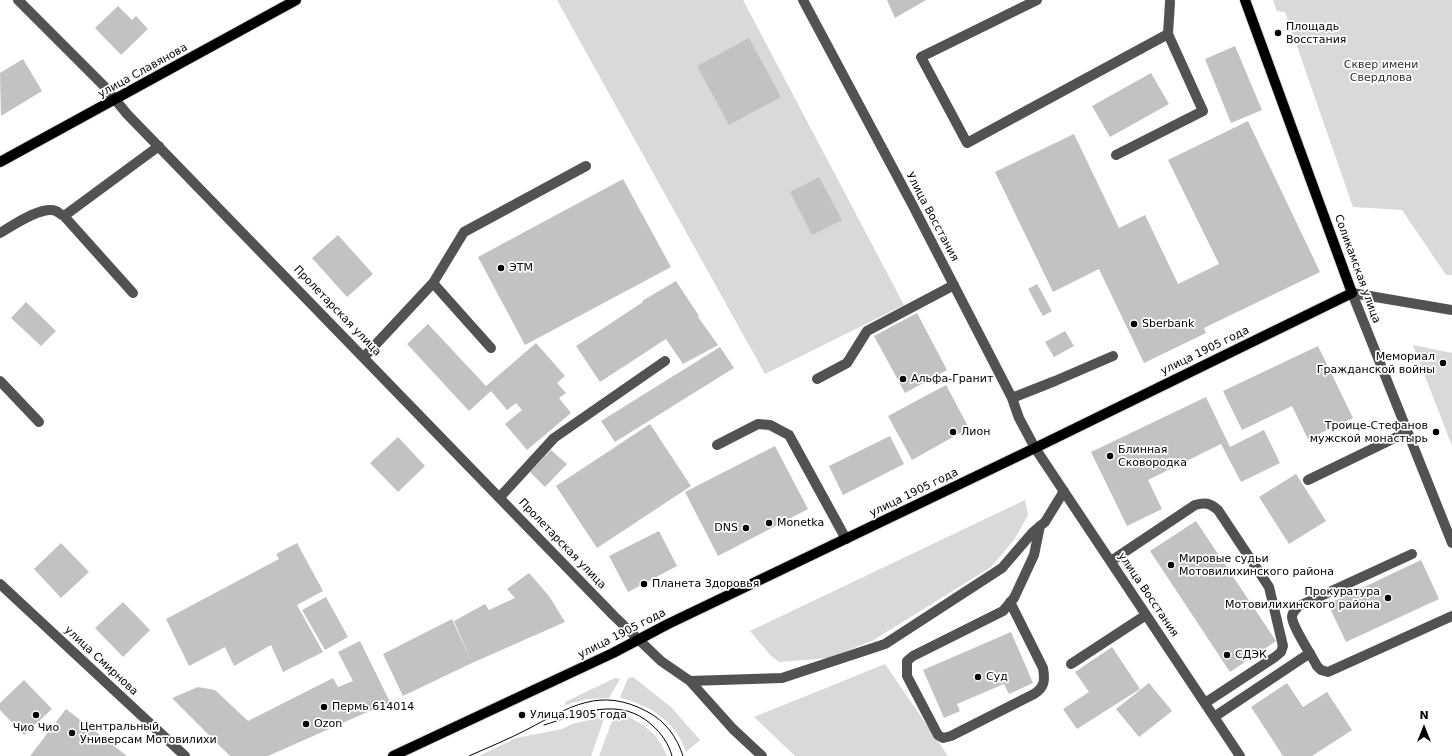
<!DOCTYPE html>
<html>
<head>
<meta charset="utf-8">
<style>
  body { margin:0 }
  #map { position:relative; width:1452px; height:756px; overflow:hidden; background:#fff; font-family:"DejaVu Sans",sans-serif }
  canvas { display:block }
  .north { position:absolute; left:1404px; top:708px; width:40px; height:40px; -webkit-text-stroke:3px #fff; paint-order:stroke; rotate:0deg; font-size:11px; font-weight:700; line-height:16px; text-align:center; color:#000 }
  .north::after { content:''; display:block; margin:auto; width:14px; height:18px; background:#000; clip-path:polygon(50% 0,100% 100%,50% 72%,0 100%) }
</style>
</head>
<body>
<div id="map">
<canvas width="1452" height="756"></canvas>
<div class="north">N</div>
</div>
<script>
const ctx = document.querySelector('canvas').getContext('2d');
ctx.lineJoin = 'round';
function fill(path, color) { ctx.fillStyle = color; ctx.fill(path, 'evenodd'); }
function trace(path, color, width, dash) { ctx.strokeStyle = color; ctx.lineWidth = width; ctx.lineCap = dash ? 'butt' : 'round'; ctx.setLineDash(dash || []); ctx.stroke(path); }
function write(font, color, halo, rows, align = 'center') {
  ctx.font = font + ' "DejaVu Sans",sans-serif'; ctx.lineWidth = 3.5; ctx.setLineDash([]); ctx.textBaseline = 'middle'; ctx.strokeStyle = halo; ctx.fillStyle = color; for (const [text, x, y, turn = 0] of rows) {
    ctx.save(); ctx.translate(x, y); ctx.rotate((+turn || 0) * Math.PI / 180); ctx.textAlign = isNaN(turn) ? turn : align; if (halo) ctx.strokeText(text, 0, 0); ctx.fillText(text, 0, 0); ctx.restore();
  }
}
fill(new Path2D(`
  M557,0h186l161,305 -139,69z
  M1273,0h179v275h-6l-44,-65 -49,-3 -68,-195 -8,-1z
  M1413,345l39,8v93z
  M1025,500l3,15 -14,25 -23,27 -119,74 -43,17 -50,4 -9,-7 -20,-24z
  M885,664l63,92h-153l-41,-39z
  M633,677l38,30 29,33 -14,12c-9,-29 -37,-48 -66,-54l8,-20z
  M615,678l5,1 -11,19 -22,1 -22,6v-3z
  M615,713c25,7 42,18 52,43h-68z
  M598,718l6,1 -13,37h-112l37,-18 46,-9 10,-5z`), '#d9d9d9');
fill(new Path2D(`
  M887,0h39l-31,18z
  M118,6l14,14 4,-4 12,13 -27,26 -26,-27z
  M749,38l32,59 -52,28 -32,-59z
  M1235,46l27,64 -31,13 -26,-64z
  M23,59l19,32 -41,25 -1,-43z
  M1151,73l18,31 -59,33 -18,-31z
  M1248,121l72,151 -116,56 2,5 -62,30 -45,-94 -46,23 -58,-120 79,-38 45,94 26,-13 33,69 41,-20 -51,-104z
  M819,177l23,43 -30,15 -22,-43z
  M623,179l48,88 -146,78 -47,-88z
  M338,235l35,39 -26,23 -35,-39z
  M676,281l23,35 -1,1 20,28 -35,19 -17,-25 -66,43 -24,-36 67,-44 -1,-1z
  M1037,284l15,27 -9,5 -15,-27z
  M26,302l30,29 -15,15 -30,-28z
  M917,313l30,57 -42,23 -31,-57z
  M428,324l58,62 50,-43 29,33 -8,7 9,10 -7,5 12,15 -44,37 -22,-26 17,-14 -6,-7 -9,7 -16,-19 -22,20 -62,-67z
  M1065,331l9,15 -20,11 -9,-15z
  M1318,346l35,72 -45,21 -16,-33 -50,24 -19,-39z
  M720,347l14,21 -119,74 -14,-21z
  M946,385l23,43 -57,32 -24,-44z
  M1206,397l24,50 34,-17 16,33 -39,19 -20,-38 -73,36 14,29 -35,17 -36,-74z
  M650,424l41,62 -94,62 -41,-62z
  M890,436l14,28 -61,31 -14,-29z
  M398,437l27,29 -27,26 -28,-29z
  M775,446l33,63 -90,47 -33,-64z
  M551,450l16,14 -22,23 -15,-15z
  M1296,474l30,47 -37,23 -30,-47z
  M1196,521l80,120 -46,31 -80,-121z
  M659,531l18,35 -49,26 -19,-36z
  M61,543l28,29 -28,26 -27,-29z
  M297,543l26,48 -26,14 26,47 -40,20 -12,-27 -37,21 -9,-19 -36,19 -23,-47 113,-60 -3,-5z
  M1421,560l18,39 -93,43 -18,-38z
  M529,573l20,23 16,26 -93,41 -18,-42 31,-17 4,6 26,-12 -8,-9z
  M326,597l22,40 -23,13 -23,-40z
  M123,602l27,28 -27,27 -28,-29z
  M452,619l20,44 -69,33 -20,-42z
  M1011,632l22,51 -24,11 -5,-10 -47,20 3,7 -16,7 -21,-48z
  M360,641l30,61 -122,54h-38l-58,-58 26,-11 17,3 33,31 85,-43 5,9 15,-6 -15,-29z
  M1112,647l28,42 -63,40 -14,-20 26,-17 -14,-20z
  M24,680l28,29 -28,26 -24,-25v-7z
  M1149,683l23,28 -33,26 -23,-28z
  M1287,683l16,24 24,-15 25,38 -40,26h-29l-32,-49z
  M66,709l61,47h-97z`), '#c2c2c2');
const major = new Path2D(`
  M0,162l296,-162
  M393,756l220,-103 55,-29 367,-176 317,-155 -107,-293`);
trace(major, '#dbdbdb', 12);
trace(new Path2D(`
  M18,0l86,86 23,28 487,502 47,45 29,20 92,-3 103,-34 117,-76 31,-36 12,-10 19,-31
  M803,0l109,204 100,194 7,20 16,30 205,308
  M1037,0l-116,57 46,86 201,-109 2,-32
  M1116,155l87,-44 -35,-77
  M64,216l95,-70
  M0,233c12,-7 42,-28 56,-22 2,1 5,4 8,5l69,77
  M433,283l58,65
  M1352,293l100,250
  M1352,293l100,17
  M364,357l69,-74 31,-51 122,-66
  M817,379l30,-16 20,-32 87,-46
  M0,381l39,41
  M1012,398l43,-17 58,-25
  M717,445l41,-21 12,1 19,10 57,104
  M1308,480l99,-48
  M500,497l54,-59 111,-77
  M1412,554l-113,52c-3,3 -7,6 -7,11 0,9 20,39 25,49l4,4 7,2 124,-56
  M1111,561l84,-56c10,-3 15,-2 23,5l51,77 14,59 -2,6 -6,5 -70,46
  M0,584l185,172
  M1010,602l33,66c2,12 2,19 -9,26l-83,42 -8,2 -5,-3 -31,-59v-15l6,-5 90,-45 11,-13 20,-43 6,-29
  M1071,664l75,-49
  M690,681l43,48 29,27
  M1214,717l96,-64`), '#525252', 10);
trace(major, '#000', 10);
trace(new Path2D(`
  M544,725c36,-11 75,-30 108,0 9,8 17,19 20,31
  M469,756c20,-9 40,-17 59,-27 42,-22 72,-43 120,-17 17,9 29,25 35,44`), '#000', 1);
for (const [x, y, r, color] of [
  [1278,33,4,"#000"],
  [501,268,4,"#000"],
  [1134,324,4,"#000"],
  [1443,363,4,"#000"],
  [903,379,4,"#000"],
  [953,432,4,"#000"],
  [1436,432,4,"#000"],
  [1110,456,4,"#000"],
  [769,523,4,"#000"],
  [746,528,4,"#000"],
  [1171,565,4,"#000"],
  [644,584,4,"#000"],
  [1388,598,4,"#000"],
  [1227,655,4,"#000"],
  [978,677,4,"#000"],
  [324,707,4,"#000"],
  [36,715,4,"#000"],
  [522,715,4,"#000"],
  [306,724,4,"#000"],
  [72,733,4,"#000"]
]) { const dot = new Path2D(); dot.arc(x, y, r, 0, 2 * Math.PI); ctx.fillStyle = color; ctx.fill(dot); trace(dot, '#fff', 1.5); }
write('11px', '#000', '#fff', [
  ["Площадь",1286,27],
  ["Восстания",1286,40],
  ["ЭТМ",509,268],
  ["Sberbank",1142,324],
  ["Мемориал",1435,357,"right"],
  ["Гражданской войны",1435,370,"right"],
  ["Альфа-Гранит",911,379],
  ["Троице-Стефанов",1428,426,"right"],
  ["мужской монастырь",1428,439,"right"],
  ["Лион",961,432],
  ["Блинная",1118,450],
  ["Сковородка",1118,463],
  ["Monetka",777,523],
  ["DNS",738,528,"right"],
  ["Мировые судьи",1179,559],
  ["Мотовилихинского района",1179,572],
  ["Планета Здоровья",652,584],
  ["Прокуратура",1380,592,"right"],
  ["Мотовилихинского района",1380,605,"right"],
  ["СДЭК",1235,655],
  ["Суд",986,677],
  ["Пермь 614014",332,707],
  ["Улица 1905 года",530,715],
  ["Ozon",314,724],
  ["Центральный",80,727],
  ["Универсам Мотовилихи",80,740],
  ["Чио Чио",36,728,"center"]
], 'left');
write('11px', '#303030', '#fff', [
  ["Сквер имени",1381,65],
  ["Свердлова",1381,78]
]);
write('11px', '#000', '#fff', [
  ["улица Славянова",143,71,-29],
  ["Улица Восстания",932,217,62],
  ["Соликамская улица",1357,269,70],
  ["Пролетарская улица",337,311,46],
  ["улица 1905 года",1205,351,-26],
  ["улица 1905 года",914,493,-26],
  ["Пролетарская улица",562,544,46],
  ["улица Восстания",1148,595,56],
  ["улица 1905 года",622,634,-27],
  ["улица Смирнова",101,661,43]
]);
</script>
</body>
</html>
